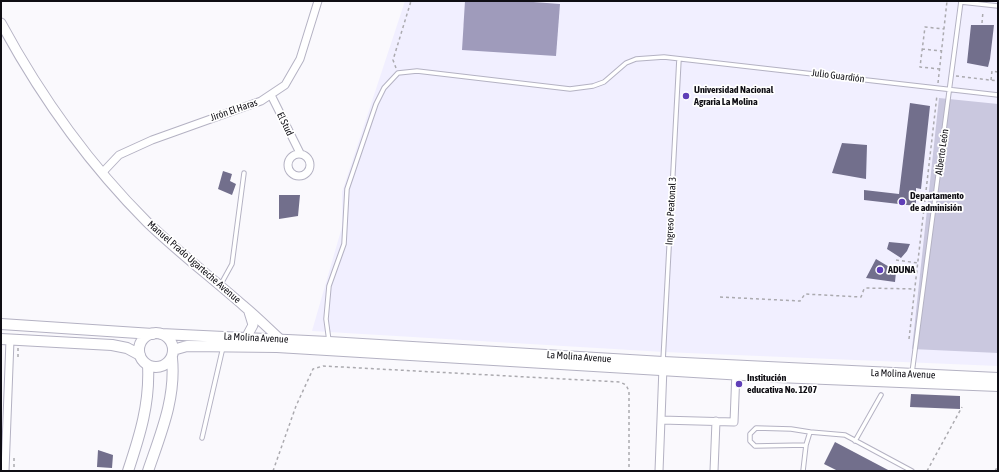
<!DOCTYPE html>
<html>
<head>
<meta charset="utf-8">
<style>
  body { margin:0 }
  #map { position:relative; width:999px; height:472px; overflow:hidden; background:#faf9fd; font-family:"Asap Condensed",sans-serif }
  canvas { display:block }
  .frame { position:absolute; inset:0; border:2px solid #0f0e14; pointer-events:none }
</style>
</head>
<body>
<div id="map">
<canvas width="999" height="472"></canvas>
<div class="frame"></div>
</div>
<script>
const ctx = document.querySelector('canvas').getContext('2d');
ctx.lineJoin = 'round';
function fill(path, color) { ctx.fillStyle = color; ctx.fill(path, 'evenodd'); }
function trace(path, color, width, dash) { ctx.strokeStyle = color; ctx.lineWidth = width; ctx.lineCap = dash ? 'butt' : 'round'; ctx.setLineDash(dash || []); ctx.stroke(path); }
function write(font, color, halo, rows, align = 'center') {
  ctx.font = font + ' "Asap Condensed",sans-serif'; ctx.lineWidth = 3.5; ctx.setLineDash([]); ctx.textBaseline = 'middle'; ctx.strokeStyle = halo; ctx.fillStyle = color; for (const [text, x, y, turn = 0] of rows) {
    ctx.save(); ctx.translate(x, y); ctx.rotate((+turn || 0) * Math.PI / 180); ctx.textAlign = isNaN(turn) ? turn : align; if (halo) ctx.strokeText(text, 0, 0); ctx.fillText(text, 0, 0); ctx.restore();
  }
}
fill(new Path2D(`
  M405,1h593v365l-334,-14 -352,-21 30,-104v-35z`), '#f1efff');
fill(new Path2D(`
  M939,98l59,6v249l-86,-4z`), '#cac8df');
fill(new Path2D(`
  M465,1h55l40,3 -4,52 -94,-6z`), '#9f9bbb');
fill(new Path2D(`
  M971,25h23l-4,34 -2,8 -21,-4z
  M910,103l20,3 -9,83 -5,-1v18l-52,-6v-10l35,4z
  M842,143l25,2 -1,34 -34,-6z
  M223,171l9,3 -2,7 6,3 -4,11 -14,-6z
  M279,195h21l-2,21 -19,3z
  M889,242l21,2 -3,7 -6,7 -14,-9z
  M876,259l15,9v4h5l-1,10 -29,-4z
  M911,394l49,2v13l-50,-2z
  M835,442l55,29h-52l-14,-7z
  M98,450l15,5 -1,13 -15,-1z`), '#726f8c');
const service = new Path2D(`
  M961,2l37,4
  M221,284l11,-20 12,-91
  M329,341l-3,-22 3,-33 15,-42 3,-55 29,-85 8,-16 14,-15 19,-2 153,18 23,-3 11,-4 22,-19 10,-4 28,-2 334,38
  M663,361l16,-302
  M912,373l49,-372
  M202,438l21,-91
  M855,441l26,-46
  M806,445l-51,1 -5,-5v-7l6,-6 35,1 19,3
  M803,471l3,-26 4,-13 35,3 67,36`);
const minor = new Path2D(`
  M271,95l29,58
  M288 165a11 11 0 1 1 22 0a11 11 0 1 1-22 0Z
  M102,173l17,-18 33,-15 109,-39 24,-16 15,-26 18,-58
  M661,420l73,2 2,-51
  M5,471l5,-131
  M659,471l4,-104
  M714,471l2,-50`);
const tertiary = new Path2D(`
  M1,23c39,72 87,140 146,199 31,30 65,56 98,85 12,10 24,22 36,33v4
  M246,338l7,-13 -4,-13`);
const secondary = new Path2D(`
  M1,324l152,10
  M139 350a17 17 0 1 1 34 0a17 17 0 1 1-34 0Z
  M161,334l168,8 334,20 335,16
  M1,339l111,6 15,3 13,7
  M173,350l14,-4 90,1 500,30 221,9
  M128,471c12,-36 22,-68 20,-106
  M148,471c13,-38 28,-73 24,-113`);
trace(service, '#b4b2c3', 5.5);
trace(minor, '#b4b2c3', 9);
trace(tertiary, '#b4b2c3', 11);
trace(secondary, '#b4b2c3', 12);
trace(new Path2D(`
  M982,23l1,-12
  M922,49l20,2
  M396,68l-3,-8 18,-59
  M940,69l-20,-2 5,-40 19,2
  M956,76l42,5
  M991,80l1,-9 6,1
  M938,83l9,-82
  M896,260l22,3
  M720,297l80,4 5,-7 56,3 3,-8 2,-1 49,1
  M909,339l28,-244
  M18,357v-9
  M14,458v13
  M273,471l23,-65 17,-37 10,-3 297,16 6,3 3,6v80
  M927,471l35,-64
  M995,471l3,-5`), '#abaaaf', 1.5, [3, 3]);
trace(service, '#fff', 3.5);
trace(minor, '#fff', 7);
trace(tertiary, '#fff', 9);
trace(secondary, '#fff', 10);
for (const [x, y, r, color] of [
  [686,96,4,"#5f3eb7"],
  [902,202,4,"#5f3eb7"],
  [880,270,4,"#5f3eb7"],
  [739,384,4,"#5f3eb7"]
]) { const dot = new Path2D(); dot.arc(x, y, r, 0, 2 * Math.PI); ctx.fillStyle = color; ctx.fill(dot); trace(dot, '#fff', 1.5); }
write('10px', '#0f0e14', '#fff', [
  ["Julio Guardión",838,76,7],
  ["Jirón El Haras",234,110,-19],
  ["El Stud",285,124,64],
  ["Alberto León",942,152,-82],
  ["Ingreso Peatonal 3",671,211,-87],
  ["Manuel Prado Ugarteche Avenue",194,262,41],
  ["La Molina Avenue",256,338,3],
  ["La Molina Avenue",579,357,4],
  ["La Molina Avenue",903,374,2]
]);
write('bold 10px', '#0f0e14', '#fff', [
  ["Universidad Nacional",694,90],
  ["Agraria La Molina",694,102],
  ["Departamento",910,196],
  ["de adminisión",910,208],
  ["ADUNA",888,270],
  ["Institución",747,378],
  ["educativa No. 1207",747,390]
], 'left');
</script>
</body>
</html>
